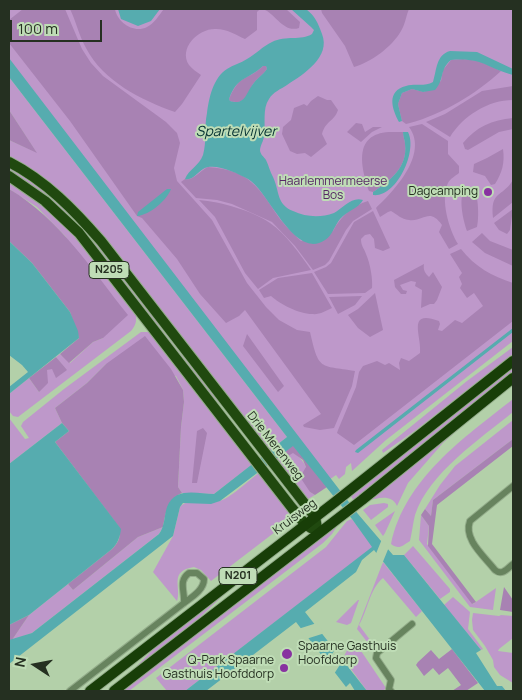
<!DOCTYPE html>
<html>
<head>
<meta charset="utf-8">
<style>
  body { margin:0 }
  #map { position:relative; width:522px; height:700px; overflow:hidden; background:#b3d0a9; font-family:Manrope,sans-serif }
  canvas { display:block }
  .frame { position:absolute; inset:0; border:10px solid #253021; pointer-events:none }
  .north { position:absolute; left:10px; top:640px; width:50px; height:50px; -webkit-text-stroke:4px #bfddb6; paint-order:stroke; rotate:281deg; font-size:14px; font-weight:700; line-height:20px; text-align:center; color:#253021 }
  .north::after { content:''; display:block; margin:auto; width:18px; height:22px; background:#253021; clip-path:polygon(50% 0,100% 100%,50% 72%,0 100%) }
  .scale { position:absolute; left:10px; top:20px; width:92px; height:22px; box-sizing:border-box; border:2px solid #253021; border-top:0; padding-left:6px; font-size:15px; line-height:18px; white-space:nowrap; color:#253021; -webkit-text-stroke:4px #bfddb6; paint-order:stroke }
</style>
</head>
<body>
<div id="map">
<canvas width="522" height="700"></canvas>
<div class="frame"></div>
<div class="north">N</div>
<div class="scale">100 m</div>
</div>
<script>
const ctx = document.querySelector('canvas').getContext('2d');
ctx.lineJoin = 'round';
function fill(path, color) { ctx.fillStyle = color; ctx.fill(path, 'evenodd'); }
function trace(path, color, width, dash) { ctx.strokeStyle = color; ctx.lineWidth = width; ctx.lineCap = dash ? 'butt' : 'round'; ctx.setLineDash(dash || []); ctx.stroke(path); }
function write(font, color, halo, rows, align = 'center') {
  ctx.font = font + ' Manrope,sans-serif'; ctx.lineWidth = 4; ctx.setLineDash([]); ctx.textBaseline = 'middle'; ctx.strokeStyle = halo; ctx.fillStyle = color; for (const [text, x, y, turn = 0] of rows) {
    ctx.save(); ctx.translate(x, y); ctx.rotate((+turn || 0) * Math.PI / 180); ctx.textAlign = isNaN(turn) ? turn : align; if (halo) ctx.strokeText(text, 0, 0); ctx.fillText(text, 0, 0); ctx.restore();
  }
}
fill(new Path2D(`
  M9,9h504v332l-127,99 -34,31 -1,-8 -5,4 -1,7 -6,5 -3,-4 -7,5 -320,-418z
  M9,77l278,360 -18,14 -176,-225 -84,-68v-18l27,12 -27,-42z
  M9,166l18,10 45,37 77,95 11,19 19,25 53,64 -22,-22 -116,-149 -85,-73z
  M9,180l43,32 26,24 57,74c2,9 2,14 -4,21l-113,86 -5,-1 -4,-5v-17l20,-16 10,14 8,-22 5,-2 14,2 -10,-13 4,-3 10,9 23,-21 10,-4 -37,-101 -29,-30 -28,-18z
  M141,332h7l7,3 99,128 -40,31 -32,-1 -4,-6 3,-60 3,-25 -1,-12 -7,-14 -70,-12 -19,19 -32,25 7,15 -53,41v-46l16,21 4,-1 -8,-12 2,-4 41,-33z
  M513,347v7l-97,76 -33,23 -1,-3 85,-69z
  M513,366v9l-158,127 -6,-8z
  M513,399v13c-33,27 -84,61 -98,103 -2,8 -3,17 -5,26 -8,5 -11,9 -19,3 14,-66 73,-106 122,-145z
  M513,420v19l-80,61 -2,16 -6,-7 15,-24 15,-19z
  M461,427l-18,16 -35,40 -11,23c-6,-13 -20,-7 -31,-5z
  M293,452c17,13 14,20 17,40l5,3 -7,4 -33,-39 3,-3 3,3z
  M261,471l31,41v7l-81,62 -10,-11 -7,-3c-26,4 -12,21 -17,34l-24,-29 20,-36 7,-29c9,-10 27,-3 39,-6 9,-1 33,-23 42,-30z
  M384,503l4,1v3l-17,13 -8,-10 7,-5z
  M395,511l-10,22 -2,3 -8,-11z
  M421,515l8,11 -2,18 46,60 23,-16 -3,22 -23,-3 -51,-67z
  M352,519l21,28 -188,144h-18l-11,-13 170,-131 21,-26z
  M340,522l-8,12 -9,9 -194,148h-8z
  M163,527l-4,7 -127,99 -20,7 17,-25 39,-31 5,6 65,-53z
  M413,546l37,43v3l-10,7 -36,-44z
  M383,562l39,49 -6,6 -33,-39c-14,12 -15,32 -24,47l17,23 -5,4 -3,-9 -11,-14z
  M246,574l-50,47 -65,51 38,-39z
  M453,597l17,15 -2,17 15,20 -2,1 -37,-45z
  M358,600h1l-8,23 -4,2 -11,-3z
  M473,613l26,3 2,-1 12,1v22l-14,11 -1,2 15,2v30l-13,-8 -6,-8 -1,-7 -8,-14 -12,-16 -1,-10z
  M353,639l33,49 -3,3h-16l-24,-33z`), '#be98ca');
fill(new Path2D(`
  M23,9h42l17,40 9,14 12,13 63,46 11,11 3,10 -6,25 3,13 35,39 35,63 19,24 13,13 18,10 13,2c9,39 9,33 45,39l-3,15 -18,42 -14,2 -16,-3 -1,-2 18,-11 -76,-104 -6,6 -13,7 -26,-29 -23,-35 -35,-41 -5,-2 -67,-95 -61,-78v-23z
  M70,9h45c2,13 19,25 32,18 7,-3 12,-12 17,-18h96l-3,3v18l-12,9c-9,-4 -18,-10 -29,-10 -17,-1 -38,19 -27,36 3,4 8,7 12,10l-19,29 -7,8c-34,-12 -72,-31 -89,-64 -7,-12 -10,-27 -16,-39z
  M263,9h23l14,13 -1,6c-16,5 -23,-14 -36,-19z
  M321,9h88c-3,7 -4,16 -8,22 -9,16 -30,31 -47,36l-9,-21 -23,-33z
  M463,59l16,2 22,10c-25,23 -58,43 -91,52l-4,1 -4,-3 -4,-17 4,-11 10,-4 12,3 17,-11 2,-11 8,-10z
  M263,66h3l1,3c-4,6 -10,9 -14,15 -6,10 -8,22 -23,17l-1,-2c11,-26 17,-17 34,-33z
  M513,86v14c-25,0 -50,16 -63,37l-24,-15 19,-8 37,-23z
  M318,96l9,4h4l7,10c-4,12 -12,10 -16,24l5,10 -16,13 -6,-4 -8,1 -7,-3 -8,-17 1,-7 8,-7 3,-12 10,-4 3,2 4,-5z
  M9,110l28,43 -28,-13z
  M513,118v11l-14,3 -31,18 -3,-1 -2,-6c13,-16 29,-23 50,-25z
  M356,123l6,1 3,8 8,-5h9l-10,5 -11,10 -14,-10z
  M422,124l26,17v13l11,12v7c-4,3 -9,6 -11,10 -8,16 1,47 10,61l-9,5 -10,-17 3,-7c-13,-18 -18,-3 -33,-5 -8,-1 -11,-5 -18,-9l-3,1 -8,5 -4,-9c18,-17 53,-54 33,-81z
  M389,132h14c0,5 2,8 2,12 3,23 -15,37 -32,48l-4,-1c-8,-24 -16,-57 20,-59z
  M503,149c2,14 -1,24 -8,35l-4,1 -6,-9 -12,-4 1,-8 13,-6z
  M208,167c42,3 50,20 72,52 6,8 14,15 21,22l32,-10c8,-15 19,-25 35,-30l4,8 -19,12 -7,9 -17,31 -4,4 -12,5 -18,-24 -23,-24 -40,-18 -15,-4 -21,-2 -15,-16 4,-3c9,2 14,-8 23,-12z
  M513,180v22l-20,16c-3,-28 9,-20 20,-38z
  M465,187c3,1 5,0 8,2 6,5 6,30 4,38l-10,4c-4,-12 -9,-32 -2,-44z
  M9,189c51,30 83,81 119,126l-25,23 -10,4 -24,21 -9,-9 19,-16 -9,-26 -38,-49 -23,-22z
  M199,200c22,2 52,10 71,23 16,11 30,31 41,47l-38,8 -15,11 -13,-16 -30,-56z
  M513,209l-3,21 -3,4 -8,-4 -5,-7z
  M373,211l17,37 -7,3 -8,-3 -1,-9 -4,-5 -5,1 -4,4c0,7 3,9 5,15 4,9 7,25 6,34l-7,5 -37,1 -14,-22 12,-5 5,-4 23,-41z
  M482,233l8,8 23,9v16l-28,-13 -13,-11z
  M461,249c14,18 31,27 52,34v38l-159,124 -17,-12 1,-3 18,-43 3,-15 4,-6 14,-5 8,4 4,-2 11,7 -1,-7 2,-5 8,3 11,-8c2,-17 -14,-44 19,-32l1,3 -2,6 4,1 13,-11 7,3 21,-17 -9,-13 -7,5 -7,-10 2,-4 -3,-7 3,-4 -12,-19z
  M424,264c-1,6 1,9 5,13l4,-5 9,15 -5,13 -3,4h-4l-9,4 1,-18 -7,-4 1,-4 -5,-1 -11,4 3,5 4,1 -1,3h-5l-6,-7 -1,-7z
  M312,273l20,35c-6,3 -13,7 -20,6 -13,0 -32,-10 -41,-18l-7,2 -5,-8 19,-12z
  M375,293l8,37 -13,7 -12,-9 -10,-13 10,-6z
  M362,296l-7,9 -17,9 -9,-17z
  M247,334l37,52 -6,6 -35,-46z
  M145,336l26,33 12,21 1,12 -3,25 -3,60 4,6c-15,7 -16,19 -19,34l-25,10 -65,53 -5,-6 44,-35c7,-7 9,-12 7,-22l-64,-85 14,-11 -7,-8 -7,-15 32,-25 19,-19z
  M56,357l11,13 -11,8 -4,-9 -5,1 1,13 -9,9 -10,-14z
  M203,428l4,5 -10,50h-5l5,-52z
  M513,439v7l-76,59 -5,39 44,58 -4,2 -44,-58 1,-20 -8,-11 4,-6 6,7 2,-16z
  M293,445l34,42 -12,8 -5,-3 -10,-15 6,-10 -3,-7 -10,-7 -12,7 -3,-3z
  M504,587l9,13v12l-13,-2z
  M29,615l-17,25h-3v-15z
  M452,649l26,34 -12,8h-14l9,-6 -13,-17 -9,7 -6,-7 -9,8 -8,-11 2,-3 13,-12 8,9z`), '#a882b3');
fill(new Path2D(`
  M118,9h42l-9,12 -13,5 -17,-7z
  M291,9h15c9,7 12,14 16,25 9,23 -18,40 -35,51 -6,4 -14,7 -18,14 -7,10 -3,25 -5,37 0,4 -4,10 -4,14 0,4 4,7 6,10 3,6 4,12 7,17 7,15 3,27 20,34 13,6 27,7 41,2 9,-5 18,-17 29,-13 -4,8 -16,11 -23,19 -5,6 -8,17 -15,21 -31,21 -56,-49 -77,-61 -11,-6 -28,-14 -40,-12 -10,2 -13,14 -23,12 4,-10 14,-13 18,-24 4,-14 1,-28 4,-42 2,-15 6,-35 20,-44 6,-4 14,-6 20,-10 9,-5 16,-13 25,-17 14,-7 29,-1 40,-8l2,-4 -3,-3zM263,66h3l1,3c-4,6 -10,9 -14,15 -7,9 -8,22 -23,17l-1,-2c9,-24 18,-18 34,-33z
  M450,51l27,1 36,17v6c-26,-7 -31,-18 -62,-15 -12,10 -6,19 -16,30l-12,2 -11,-3 -10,4 -4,11 4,17 -3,1c-7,-13 -13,-31 7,-36 9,-3 19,1 27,-4 4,-13 3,-27 17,-31z
  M9,58l349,456 35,41h11l77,95 -5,3 21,33h5l4,5h-21l-111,-141 -12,10 -6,12 -51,40 62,79h-12l-5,-8 -4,4 -50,-65 -90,69h-21l187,-144 -20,-28 -59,-73 -73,55 -9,3 -28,-1 -3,4 -7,29 -164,128v-24l23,-7 127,-99c6,-8 5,-18 8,-27 8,-21 31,-13 47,-13l73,-57 -278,-360z
  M403,132h5c10,20 -12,66 -35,63v-3c17,-11 35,-25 32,-48 0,-4 -2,-7 -2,-12z
  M167,189h4c-4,11 -21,26 -34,27l1,-4z
  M9,241l23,22 38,49 8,19 1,7 -70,56v-7l19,-15 -6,-7 -13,-10z
  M513,328v4l-155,121 -3,-1 1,-2z
  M62,423l7,8 -14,11 66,87c-1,8 -3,14 -9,20l-83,66 -20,10v-161z`), '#56acaf');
fill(new Path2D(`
  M382,539l7,8 -7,17 -7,-8z
  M317,623l8,10 -19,6 -8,-10z
  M337,647l8,10 -11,17 -9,-10z`), '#b3d0a9');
const minor = new Path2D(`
  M513,486l-43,35c-7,18 14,35 25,49 7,6 12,-1 18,-6
  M70,691l114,-88c8,-6 20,-13 20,-24l-7,-6h-8c-11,8 -4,18 -5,30
  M391,691l-2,-2 2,-9 -15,-22 1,-5 35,-29`);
const primary = new Path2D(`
  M9,162c37,19 65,48 92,79l214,276 3,16
  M9,176l36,25 34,32 213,275 13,16 6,4`);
const trunk = new Path2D(`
  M90,691l245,-189 178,-141
  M114,691l248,-191 151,-122`);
trace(minor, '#94ad8b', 8);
trace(primary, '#94ad8b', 12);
trace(trunk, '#94ad8b', 12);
trace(minor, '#67835e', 6);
trace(primary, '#20490f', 10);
trace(trunk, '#183e08', 10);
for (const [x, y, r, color] of [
  [488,192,5,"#8832a0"],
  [287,654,6,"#8832a0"],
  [284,668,5,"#8832a0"]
]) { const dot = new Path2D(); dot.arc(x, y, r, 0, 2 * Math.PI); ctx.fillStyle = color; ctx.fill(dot); trace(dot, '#bfddb6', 2); }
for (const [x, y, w] of [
  [109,270,40],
  [238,576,38]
]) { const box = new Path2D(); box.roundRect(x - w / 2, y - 8.5, w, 17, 4); ctx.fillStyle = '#bfddb6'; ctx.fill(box); trace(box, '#253021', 1); }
write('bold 11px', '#253021', null, [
  ["N205",109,270],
  ["N201",238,576]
]);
write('12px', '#572865', '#bfddb6', [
  ["Haarlemmermeerse",333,182],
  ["Bos",333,196]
]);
write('12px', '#253021', '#bfddb6', [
  ["Dagcamping",478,192],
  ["Spaarne Gasthuis",298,647,"left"],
  ["Hoofddorp",298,661,"left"],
  ["Q-Park Spaarne",274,661],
  ["Gasthuis Hoofddorp",274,675]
], 'right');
write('12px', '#253021', '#bfddb6', [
  ["Drie Merenweg",275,446,52],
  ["Kruisweg",295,517,-37]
]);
write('italic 14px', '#053132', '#bfddb6', [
  ["Spartelvijver",236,132]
]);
</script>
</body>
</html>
